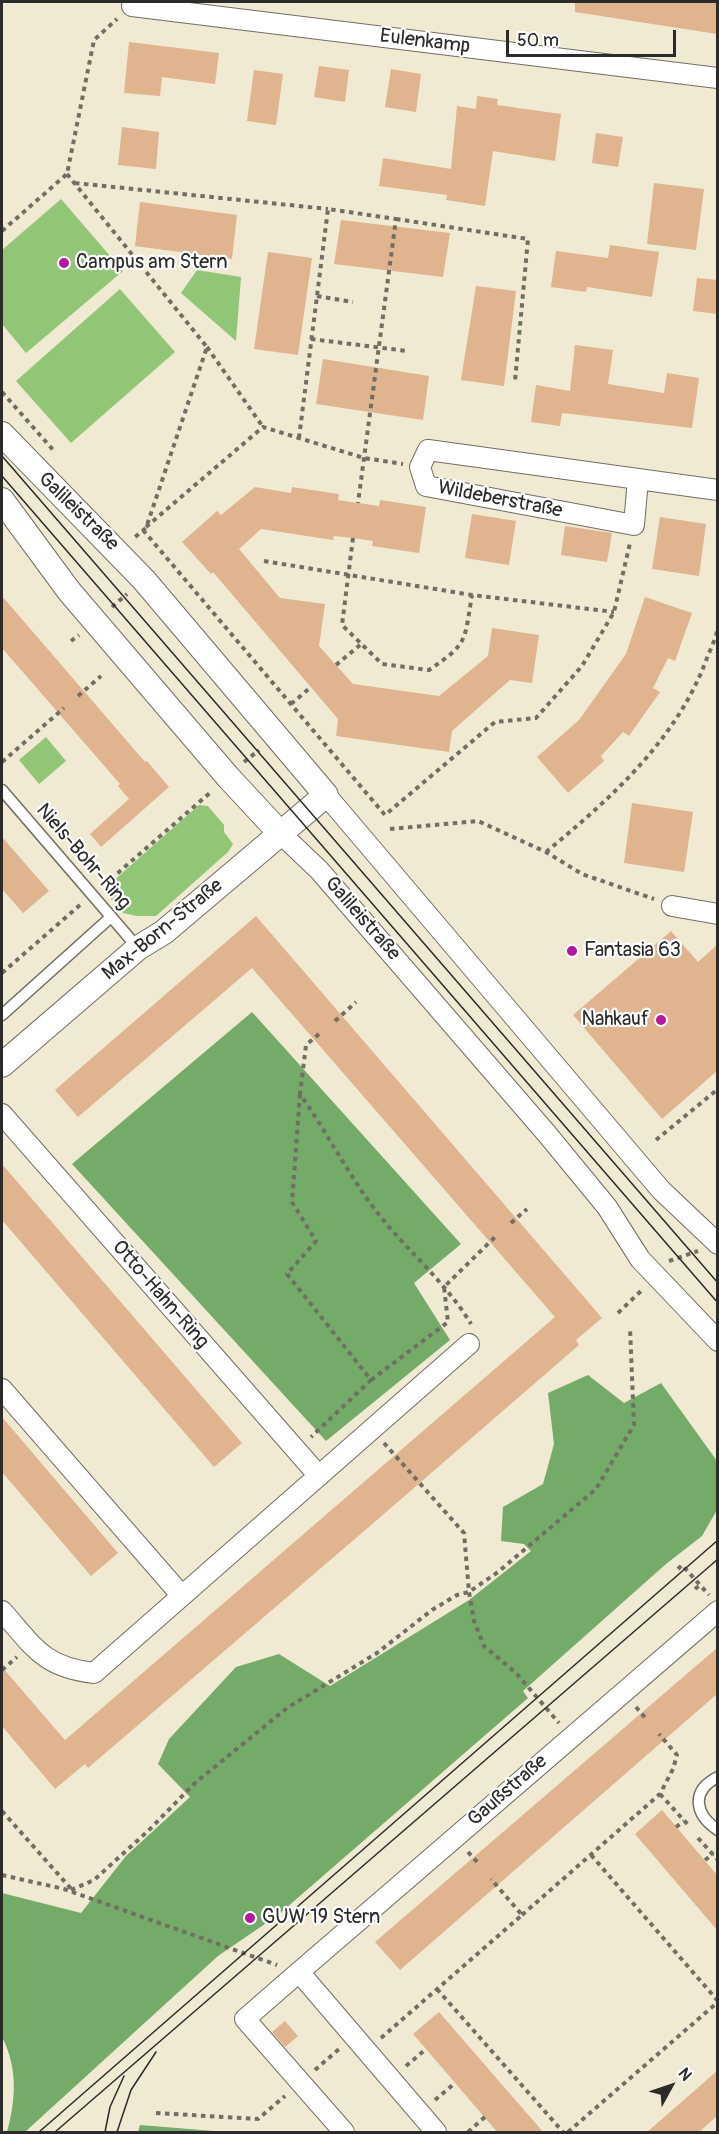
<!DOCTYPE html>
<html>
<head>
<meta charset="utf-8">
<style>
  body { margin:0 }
  #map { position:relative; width:719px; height:2134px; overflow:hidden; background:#f0ead2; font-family:Pangolin,sans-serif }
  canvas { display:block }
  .frame { position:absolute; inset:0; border:3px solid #2b2b2b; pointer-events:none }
  .north { position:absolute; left:641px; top:2056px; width:60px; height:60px; -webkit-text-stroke:4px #fff; paint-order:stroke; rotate:50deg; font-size:16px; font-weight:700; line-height:24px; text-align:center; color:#2b2b2b }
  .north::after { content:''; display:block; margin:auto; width:21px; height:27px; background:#2b2b2b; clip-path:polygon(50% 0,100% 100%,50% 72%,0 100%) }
  .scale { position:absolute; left:506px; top:30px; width:170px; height:27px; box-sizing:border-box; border:3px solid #2b2b2b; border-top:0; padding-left:8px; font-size:18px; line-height:21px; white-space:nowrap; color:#2b2b2b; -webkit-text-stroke:4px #fff; paint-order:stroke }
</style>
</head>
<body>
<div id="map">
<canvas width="719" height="2134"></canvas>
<div class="frame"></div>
<div class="north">N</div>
<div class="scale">50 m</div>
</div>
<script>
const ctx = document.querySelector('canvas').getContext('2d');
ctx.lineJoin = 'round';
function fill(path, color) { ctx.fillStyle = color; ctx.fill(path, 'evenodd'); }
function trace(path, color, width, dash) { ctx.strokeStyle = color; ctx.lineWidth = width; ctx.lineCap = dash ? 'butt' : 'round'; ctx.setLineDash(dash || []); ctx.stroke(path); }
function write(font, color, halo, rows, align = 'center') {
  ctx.font = font + ' Pangolin,sans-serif'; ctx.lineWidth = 4.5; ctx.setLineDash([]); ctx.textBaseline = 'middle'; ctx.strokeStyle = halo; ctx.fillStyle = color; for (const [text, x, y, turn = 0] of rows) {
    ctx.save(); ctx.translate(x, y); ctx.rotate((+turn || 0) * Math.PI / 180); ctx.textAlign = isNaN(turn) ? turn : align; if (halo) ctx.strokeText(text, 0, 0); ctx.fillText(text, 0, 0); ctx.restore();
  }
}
fill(new Path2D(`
  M61,199l62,72 -97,82 -24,-29v-74z
  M197,270l44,7 -5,64 -55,-48z
  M120,289l55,63 -104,91 -55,-62z
  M46,737l20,24 -27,23 -20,-24z
  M199,805l9,1 16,19v7l9,12 -5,8 -72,64h-19l-14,-3 -20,-23z`), '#92c677');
fill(new Path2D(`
  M252,1012l209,232 -47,39 36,57 -124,101 -254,-277z
  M588,1375l36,28 37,-20 56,78v49l-15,26 -36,28 -143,127 5,7 -250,217 -60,41 -193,176h-18c9,-32 11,-64 -5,-95v-144l79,20 45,-57 64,-59 -32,-33 11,-25 67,-72 43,-13 51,32 139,-86 62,-49 -7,-7 -23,-3 2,-34 40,-23 11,-40 -6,-51z
  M140,2125l86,7h-88z`), '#75ab68');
fill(new Path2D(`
  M575,2h142v32l-142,-22z
  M129,42l90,11 -4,31 -53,-7 -2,19 -36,-3z
  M319,66l30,4 -4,32 -31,-5z
  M391,69l30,5 -5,38 -31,-5z
  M254,70l29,4 -7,51 -29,-4z
  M477,96l21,3 -1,6 64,9 -6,47 -62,-10 -8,55 -39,-6 1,-5 -68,-9 4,-28 68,11 6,-63 19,3z
  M122,127l37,5 -3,37 -38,-4z
  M596,133l27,4 -5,30 -26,-4z
  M654,183l50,6 -8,61 -49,-6z
  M140,202l97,13 -5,44 -97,-13z
  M341,220l109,13 -7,44 -109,-13z
  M610,245l49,7 -7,45 -65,-10 -1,5 -35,-5 5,-36 52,7z
  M268,252l44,6 -14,97 -44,-6z
  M697,278l20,2v34l-24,-3z
  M476,286l40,5 -12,95 -43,-6z
  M575,345l38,5 -5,34 56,9 3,-20 32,5 -7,50 -130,-15 -2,13 -29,-4 5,-37 34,6z
  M323,359l106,17 -6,44 -107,-16z
  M255,487l36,6 1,-6 47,7 -1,6 41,6 1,-6 46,7 -7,46 -47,-7 1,-5 -20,-3 -19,-2 -1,4 -72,-11 -22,20 41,49 45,6 -6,42 34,38 86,12 49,-40 4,-28 47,7 -7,48 -22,-3 -58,51 -3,21 -113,-16 2,-17 -125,-147 -2,2 -29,-32 35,-31 4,4z
  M472,514l44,7 -7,44 -44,-7z
  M660,517l46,7 -7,52 -47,-7z
  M565,526l47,7 -5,29 -46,-7z
  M2,596l143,166 2,-1 22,26 -68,60 -11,-13 39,-35 -11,-13 2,-2 -118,-136z
  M645,597l47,16 -17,48 -7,-3 -15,30 7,4 -31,44 -6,-4 -22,24 3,5 -36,32 -31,-36 42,-37 47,-66z
  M632,803l61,9 -9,60 -60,-9z
  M2,837l47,54 -26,22 -21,-24z
  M256,916l346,402 -26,22 3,5 -209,181 -282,242 -3,-4 -30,25 -53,-63v-59l63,73 490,-423 -303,-349 -174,149 -23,-27z
  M671,931l27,31 19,-17v126l-55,48 -89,-104z
  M2,1164l240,279 -28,24 -212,-247z
  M2,1417l116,136 -27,23 -89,-104z
  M717,1648v46l-317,276 -25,-28z
  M662,1810l55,65v55l-82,-96z
  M439,2012l105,121h-46l-72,-84 -13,-15z
  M285,2021l13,15 -13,11 -13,-15z
  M717,2071v45l-19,17h-52z`), '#dfb48e');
const service = new Path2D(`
  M2,790l136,158
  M2,1015l109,-98
  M718,1777c-28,14 -23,38 0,53`);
const minor = new Path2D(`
  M132,6l586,72
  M638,479l-4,46 -208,-39 -6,-19 8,-17 290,40
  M326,795l335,395 57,54
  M280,833l39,37 228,264 60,73 33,52 78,82
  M672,906l46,8
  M2,1114l317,362
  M2,1389l180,207
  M2,1611c32,36 41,56 92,62l375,-329
  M299,1972l-54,47 99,113
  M436,2132l-137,-160 419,-361`);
const tertiary = new Path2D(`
  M2,434l142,146 182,215 -162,137 -26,16 -136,117
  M2,500l67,91 159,186 52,56`);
trace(service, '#706e65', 13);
trace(minor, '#706e65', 22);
trace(tertiary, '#706e65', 26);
trace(new Path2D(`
  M67,174l140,173 -61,181 -11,9
  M75,183l253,26
  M396,219l132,20 -13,142
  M2,231l65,-57 27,-134 23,-21
  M317,296l36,6
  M311,339l96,12
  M207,347l56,80
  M2,392l53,60
  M299,438l29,-229 68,10 -38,284
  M146,527l117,-100 101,31 39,6
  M143,530l242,285 110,-93 41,-4 46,-52 32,-54 16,-69
  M353,538l-11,87 40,39 47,6c40,-27 35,-29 43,-75
  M264,561l208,34 142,17
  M112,607l15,-13
  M71,641l8,-6
  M336,665l24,-20
  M78,696l23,-20
  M291,704l20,-17
  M2,762l62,-54
  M244,762l15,-12
  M390,829l88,-8 68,31 36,22 72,25
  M546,852c65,-54 131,-112 161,-194 4,-10 9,-20 11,-30
  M104,885l108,-94
  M2,973l78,-68
  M335,1021l21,-19
  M319,1034l-13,11 -6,49c25,36 45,74 70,109 31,43 74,76 101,121
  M300,1094l-8,108 24,39 -29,33 84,106 -60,57
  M656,1140l62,-51
  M511,1223l16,-14
  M669,1261l29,-10
  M618,1313l25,-24
  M371,1380l77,-58 -4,-35 52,-51
  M384,1443l80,90 5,59 5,29 10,25 32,27 43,50
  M678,1569l4,-4 27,30
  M695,1589l5,-4
  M2,1670l15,-13
  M636,1707l11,13
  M660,1794l30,33
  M2,1811l71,80
  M676,1827l8,-6
  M698,1838l20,22
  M468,1852l12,13
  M591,1855l127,146
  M705,1860l8,-6
  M2,1875l62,14 213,76
  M71,1890l23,-10 54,-49 47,-48 92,-75 90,-55 55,-43 25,-15 12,-3 29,-20 98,-83 38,-64 -4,-98
  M522,1915l138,-121 13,-25 4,-14 -18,-21
  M437,1989l126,143
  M381,2038l141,-123 -31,-36
  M406,2066l20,-17
  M315,2070l24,-21
  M435,2100l20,-17
  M156,2113l102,6 27,-23
  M468,2132l17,-15
  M568,2132l150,-130`), '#706e65', 4, [4.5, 4.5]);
trace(service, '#fff', 10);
trace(minor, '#fff', 20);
trace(tertiary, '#fff', 24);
trace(new Path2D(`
  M2,456l716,827
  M2,476l716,827
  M39,2132l679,-592
  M55,2132l663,-573
  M105,2132l5,-25 14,-31
  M117,2132l14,-42 25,-38`), '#2b2b2b', 1.5);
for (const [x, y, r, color] of [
  [64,263,6,"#b5179e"],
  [572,951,6,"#b5179e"],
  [661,1020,6,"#b5179e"],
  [250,1918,6,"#b5179e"]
]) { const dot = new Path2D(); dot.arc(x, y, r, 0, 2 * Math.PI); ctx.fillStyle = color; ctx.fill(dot); trace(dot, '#fff', 2); }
write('20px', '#2b2b2b', '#fff', [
  ["Eulenkamp",425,42,7],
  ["Wildeberstraße",500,500,11],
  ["Galileistraße",78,512,44],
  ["Niels-Bohr-Ring",83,857,49],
  ["Galileistraße",362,919,49],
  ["Max-Born-Straße",163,930,-39],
  ["Otto-Hahn-Ring",160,1295,49],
  ["Gaußstraße",508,1791,-41]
]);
write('20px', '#2b2b2b', '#fff', [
  ["Campus am Stern",76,263],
  ["Fantasia 63",584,951],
  ["Nahkauf",649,1020,"right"],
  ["GUW 19 Stern",262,1918]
], 'left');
</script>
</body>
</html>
